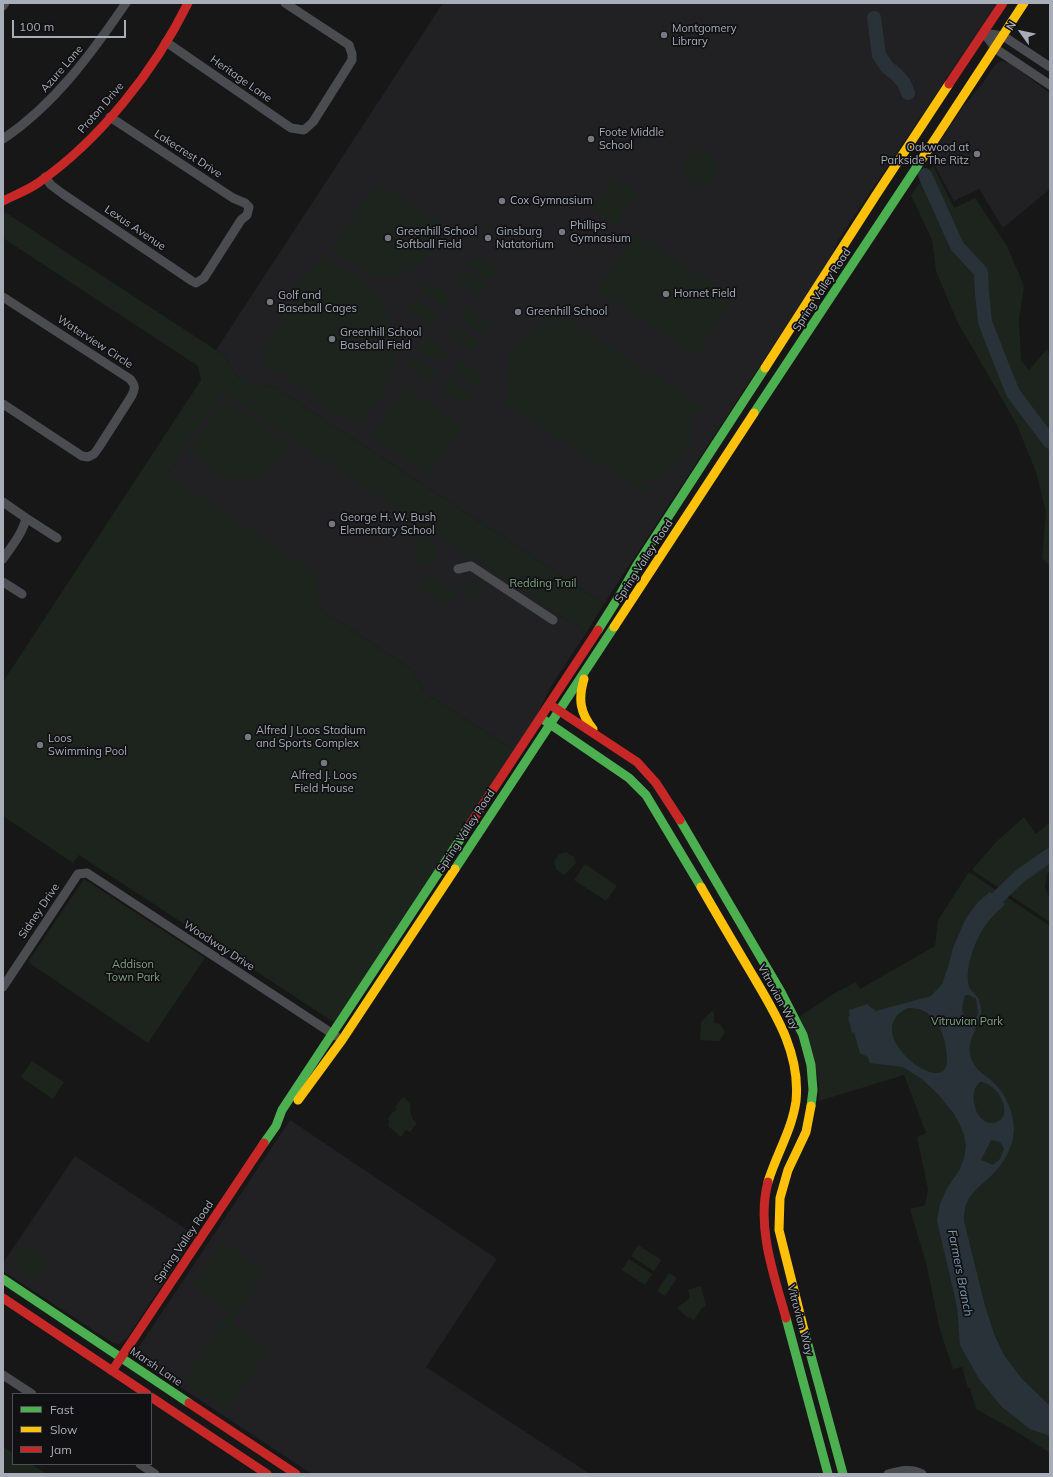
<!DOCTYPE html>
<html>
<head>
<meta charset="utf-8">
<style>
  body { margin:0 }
  #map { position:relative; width:1053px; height:1477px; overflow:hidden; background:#171717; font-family:Mulish,sans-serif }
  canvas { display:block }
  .frame { position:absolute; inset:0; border:4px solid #a8adb8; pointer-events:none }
  .legend { position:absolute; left:12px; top:1393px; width:140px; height:72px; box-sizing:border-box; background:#111113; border:1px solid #4d4f55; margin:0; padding:5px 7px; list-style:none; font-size:12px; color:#a8adb8 }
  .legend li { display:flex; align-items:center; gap:8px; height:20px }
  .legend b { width:20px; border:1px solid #4d4f55 }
  .north { position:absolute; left:1001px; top:12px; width:40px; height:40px; -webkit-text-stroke:3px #111113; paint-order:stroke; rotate:303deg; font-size:11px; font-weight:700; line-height:16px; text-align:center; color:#a8adb8 }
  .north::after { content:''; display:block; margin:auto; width:14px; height:18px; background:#a8adb8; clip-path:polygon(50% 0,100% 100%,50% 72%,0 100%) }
  .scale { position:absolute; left:12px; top:20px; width:114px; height:18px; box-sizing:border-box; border:2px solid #a8adb8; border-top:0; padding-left:5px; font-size:12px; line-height:14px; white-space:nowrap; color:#a8adb8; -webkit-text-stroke:3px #111113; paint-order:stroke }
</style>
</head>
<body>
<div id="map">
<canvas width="1053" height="1477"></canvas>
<div class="frame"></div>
<ul class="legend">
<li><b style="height:5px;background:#4caf50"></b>Fast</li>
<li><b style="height:5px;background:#ffc107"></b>Slow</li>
<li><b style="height:5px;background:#c62828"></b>Jam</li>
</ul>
<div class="north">N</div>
<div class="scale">100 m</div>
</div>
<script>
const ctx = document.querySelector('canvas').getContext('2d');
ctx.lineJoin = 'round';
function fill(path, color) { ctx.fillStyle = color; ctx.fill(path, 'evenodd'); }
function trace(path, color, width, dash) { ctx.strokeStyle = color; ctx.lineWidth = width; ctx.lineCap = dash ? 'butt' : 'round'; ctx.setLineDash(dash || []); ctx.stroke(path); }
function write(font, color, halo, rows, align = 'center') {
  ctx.font = font + ' Mulish,sans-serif'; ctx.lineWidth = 3.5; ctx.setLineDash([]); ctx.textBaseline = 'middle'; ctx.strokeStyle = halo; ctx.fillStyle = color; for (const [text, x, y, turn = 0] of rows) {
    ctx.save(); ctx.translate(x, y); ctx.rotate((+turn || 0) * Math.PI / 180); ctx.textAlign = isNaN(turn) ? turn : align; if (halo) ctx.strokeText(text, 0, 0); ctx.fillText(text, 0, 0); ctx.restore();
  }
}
fill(new Path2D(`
  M443,3h554l-158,236 -7,16 -12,19 -216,330 -329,-217 -24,-2 -9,-5 -9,-9 -8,-15 -9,-6z
  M1002,61l7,2 41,30v96l-47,39 -24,-39 -25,12 -24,-44 31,-48 21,-25 10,-15 5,-6z
  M222,391l364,242 -36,55 -22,46 -13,17 -90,-58 -14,-24 -92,-61 -152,-134z
  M290,1120l207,139 -71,108 164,107h-278l-173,-114 -2,-5v-5z
  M75,1156l120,79 -68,103 -7,6 -7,-1 -110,-72v-8z`), '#212123');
fill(new Path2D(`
  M682 169a17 17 0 1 1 34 0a17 17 0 1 1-34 0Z
  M933,165l21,43 21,-10 32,48 17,40 -5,33 2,41 8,10 18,-21 3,9v208l-8,-8 4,-46 -10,-40 -19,-47 -60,-104 -21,-50 -4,-31 -21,-45z
  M612,178l25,16 -10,14 -25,-15z
  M383,186l62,41 -17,26 -19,17 -24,8 -11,-2 -43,-27 43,-61z
  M601,195l24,16 -9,15 -24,-16z
  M3,211l222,145c14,28 20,28 50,31l329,217 -18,29 -364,-241 -55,82 150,100 2,34 92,61 14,24 90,58 -180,272 -256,-168 -6,8 -70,-47v-134l198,-302 -3,-14 -195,-128z
  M635,234l98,64 -37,56 -98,-64z
  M474,254l23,15 -7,11 -23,-14z
  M323,255c17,12 36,22 50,36 7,7 11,17 15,26 20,45 -2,73 -28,108l-21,-14 -4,4 -19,-13 2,-4 -38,-25 -11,-3 -6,-7 -1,-13 1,-5 10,-10 23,-37 -4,-3 12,-20 5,3z
  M464,270l23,15 -7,11 -24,-15z
  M427,281l23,15 -7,11 -23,-15z
  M415,299l23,15 -7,11 -23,-15z
  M468,308l23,15 -7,11 -23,-15z
  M551,309l152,98 -6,9 -9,-6c3,10 5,21 2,31 -4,17 -22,37 -41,39 -3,0 -6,-1 -9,-1l10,7 -5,7 -139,-89 4,-7c-2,-9 -5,-18 -3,-28 4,-25 23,-42 48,-46l-9,-6z
  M457,326l23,15 -8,11 -23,-15z
  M426,338l23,15 -7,11 -24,-14z
  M414,356l23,15 -7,11 -23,-15z
  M461,361l23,15 -7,11 -24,-15z
  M449,379l23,15 -7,11 -23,-15z
  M405,388l57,38 -32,49 -58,-37z
  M224,398l65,44 -24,35 -47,2 -29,-29z
  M428,532l9,22 1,9 -10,2 -16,-2 4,-11 5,-8v-4h-3z
  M427,574l28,18 -10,14 -27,-18z
  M480,581l8,3 -2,5 -4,-2 -5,7 -9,7 -7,-13 6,-4z
  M1024,817l12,17 14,-12v49l-3,3 -2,14 5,10v24l-78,-52 24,-28z
  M566,852l8,5 2,6 -12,12 -8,-6 -2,-7 5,-8z
  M585,864l32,22 -11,15 -32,-21z
  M969,872l81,54v527l-33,-21 -41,-23 -6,-21h-2l-6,-21 -9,2 -13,-39 -13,-63 -17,-58 15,-4 3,-16 -11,-52 9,-4 -22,-58 -85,26c2,-29 -11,-57 -20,-84l34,-23 23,-12 4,7 75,-43 3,-26z
  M84,879l121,79 -57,85 -120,-81z
  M712,1011l2,1v11l6,1 5,8 -6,9 -19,-1 1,-18z
  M32,1061l32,21 -11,17 -32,-22z
  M403,1097l7,6c0,8 0,15 7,20l-7,9 -4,-2 -5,7 -13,-11 1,-5 -1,-3 5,-6 4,-2 -2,-3z
  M221,1242l42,28 1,2 -33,51 37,24v2l-41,62 -44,-29 46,-71 -37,-25z
  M638,1245l23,15 -7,11 -23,-15z
  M24,1246l23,15 -12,18 -23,-15z
  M629,1259l23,15 -7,11 -23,-15z
  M669,1273l8,5 -12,18 -8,-5z
  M701,1286l5,20 -4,2 -8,12 -7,-3 -10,-9 13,-10 -2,-8z
  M3,1447l10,6v11h18l16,10h-44z`), '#1d241e');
fill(new Path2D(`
  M990,892l15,12c-8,8 -16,15 -22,25 -9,14 -19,41 -14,57 1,5 6,7 9,12 2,3 3,10 3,14 0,3 -1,6 -2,9 -6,14 -13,25 -7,40 5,10 14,15 21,21 13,12 20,30 21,46 0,18 -11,37 -23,48 -15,14 -28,21 -27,45l21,85 9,28 10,21 18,24 28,27v30l-20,-7 -28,-22 -23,-28 -19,-34 -3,-39 -20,-85 3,-17 6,-14 14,-21 4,-11 2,-12 -2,-11 -4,-10 -6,-11 -15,-19 -17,-16 -19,-12 -33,-4 -2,-6 -8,-4 -6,-21 -2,1 -4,-16 2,-1 -1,-6 19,-6 1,2 7,5 55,-15 11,-12 6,-17 5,-19 12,-28 12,-17zM965,995h5l2,2 4,1 2,15 -3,8h-8c-7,-12 -5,-14 -2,-26zM908,1008c28,-2 39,29 39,52 0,42 -91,-29 -39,-52zM980,1082c19,0 37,38 13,41 -18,2 -26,-32 -13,-41zM991,1140l9,2 4,7 -4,10 -7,6 -12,-5z`), '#2a3239');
trace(new Path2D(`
  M874,18l5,37 8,12 10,8 7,8 4,10
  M925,175l32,71 24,26 1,21 3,29 16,41 12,30 37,49
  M985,913l12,-15 23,-22 30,-21`), '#2a3239', 14);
trace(new Path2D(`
  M3,6l2,-3
  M984,33l12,16 54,36
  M984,33l19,3 47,31
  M166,42l125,86 13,2 9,-8 39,-62v-6l-3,-9 -64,-42
  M3,139c52,-35 88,-85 123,-136
  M45,177l6,8 12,9 129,87 4,2 8,-5 37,-58 6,-5 2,-8 -4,-4 -12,-5 -123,-81
  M3,297l127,82c6,7 5,10 1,18l-32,50 -5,7 -6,3 -6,-1 -79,-52
  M3,502l23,16c-3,15 -15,29 -23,41
  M26,518l31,20
  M458,569l13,-3 82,54
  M3,582l19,12
  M3,987l75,-113 9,-1 249,163
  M3,1375l29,19
  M140,1464l15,10
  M888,1474c12,-3 23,-6 34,0`), '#4b4c50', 9);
trace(new Path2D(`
  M754,413l168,-254
  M598,630l22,-35 17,-30 128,-197
  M544,720l85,58 17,17 55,92
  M680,820l101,172 22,43 8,30 2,25 -2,16
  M455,869l159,-242
  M264,1143l12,-17 6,-16 185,-281
  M3,1279l186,124
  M786,1318l42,156
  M804,1330l39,144`), '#4caf50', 9);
trace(new Path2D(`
  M922,159l102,-156
  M765,368l111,-173 73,-111
  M614,627l140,-214
  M584,679c-6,20 -4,34 9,50
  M701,887c16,28 32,55 48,82 24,41 52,82 47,132 -4,29 -20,54 -28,81
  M298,1100l44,-60 113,-171
  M804,1330l-25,-100 1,-32 8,-28 18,-38 5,-26`), '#ffc107', 9);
trace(new Path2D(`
  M949,84l54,-81
  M3,201c12,-6 25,-11 35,-18 62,-43 117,-113 150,-180
  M552,706l85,56 19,21 24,37
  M467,829l131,-199
  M768,1182c-12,45 6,93 18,136
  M3,1298l144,96
  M112,1371l152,-228
  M151,1397l116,77
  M189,1403l107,71`), '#c62828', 9);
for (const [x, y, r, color] of [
  [664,35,4,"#757880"],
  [591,139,4,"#757880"],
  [977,154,4,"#757880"],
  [502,201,4,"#757880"],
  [562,232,4,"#757880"],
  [388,238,4,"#757880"],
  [488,238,4,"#757880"],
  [666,294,4,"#757880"],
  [270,302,4,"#757880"],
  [518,312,4,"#757880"],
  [332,339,4,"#757880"],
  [332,524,4,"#757880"],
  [248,737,4,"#757880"],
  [40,745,4,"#757880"],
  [324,763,4,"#757880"]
]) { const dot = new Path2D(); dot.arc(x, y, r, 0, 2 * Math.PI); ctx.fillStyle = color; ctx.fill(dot); trace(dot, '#111113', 1.5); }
write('11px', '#a8adb8', '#111113', [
  ["Montgomery",672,29],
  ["Library",672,42],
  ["Foote Middle",599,133],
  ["School",599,146],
  ["Oakwood at",969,148,"right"],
  ["Parkside The Ritz",969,161,"right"],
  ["Cox Gymnasium",510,201],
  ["Phillips",570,226],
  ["Gymnasium",570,239],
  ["Greenhill School",396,232],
  ["Softball Field",396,245],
  ["Ginsburg",496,232],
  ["Natatorium",496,245],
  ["Hornet Field",674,294],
  ["Golf and",278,296],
  ["Baseball Cages",278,309],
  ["Greenhill School",526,312],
  ["Greenhill School",340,333],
  ["Baseball Field",340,346],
  ["George H. W. Bush",340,518],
  ["Elementary School",340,531],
  ["Alfred J Loos Stadium",256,731],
  ["and Sports Complex",256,744],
  ["Loos",48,739],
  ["Swimming Pool",48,752],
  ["Alfred J. Loos",324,776,"center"],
  ["Field House",324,789,"center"]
], 'left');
write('11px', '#a8adb8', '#111113', [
  ["Azure Lane",62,69,-49],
  ["Heritage Lane",241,79,35],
  ["Proton Drive",101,108,-49],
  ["Lakecrest Drive",188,154,33],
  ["Lexus Avenue",135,228,34],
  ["Spring Valley Road",822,290,-57],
  ["Waterview Circle",95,342,33],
  ["Spring Valley Road",644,561,-57],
  ["Spring Valley Road",466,831,-57],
  ["Sidney Drive",39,911,-56],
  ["Woodway Drive",219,946,33],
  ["Vitruvian Way",778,997,61],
  ["Spring Valley Road",184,1242,-56],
  ["Vitruvian Way",800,1320,75],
  ["Marsh Lane",156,1367,34]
]);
write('11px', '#7fa381', '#111113', [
  ["Redding Trail",543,584],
  ["Addison",133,965],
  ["Town Park",133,978],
  ["Vitruvian Park",967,1022]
]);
write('italic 12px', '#7f9bb3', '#111113', [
  ["Farmers Branch",960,1273,79]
]);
</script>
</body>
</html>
